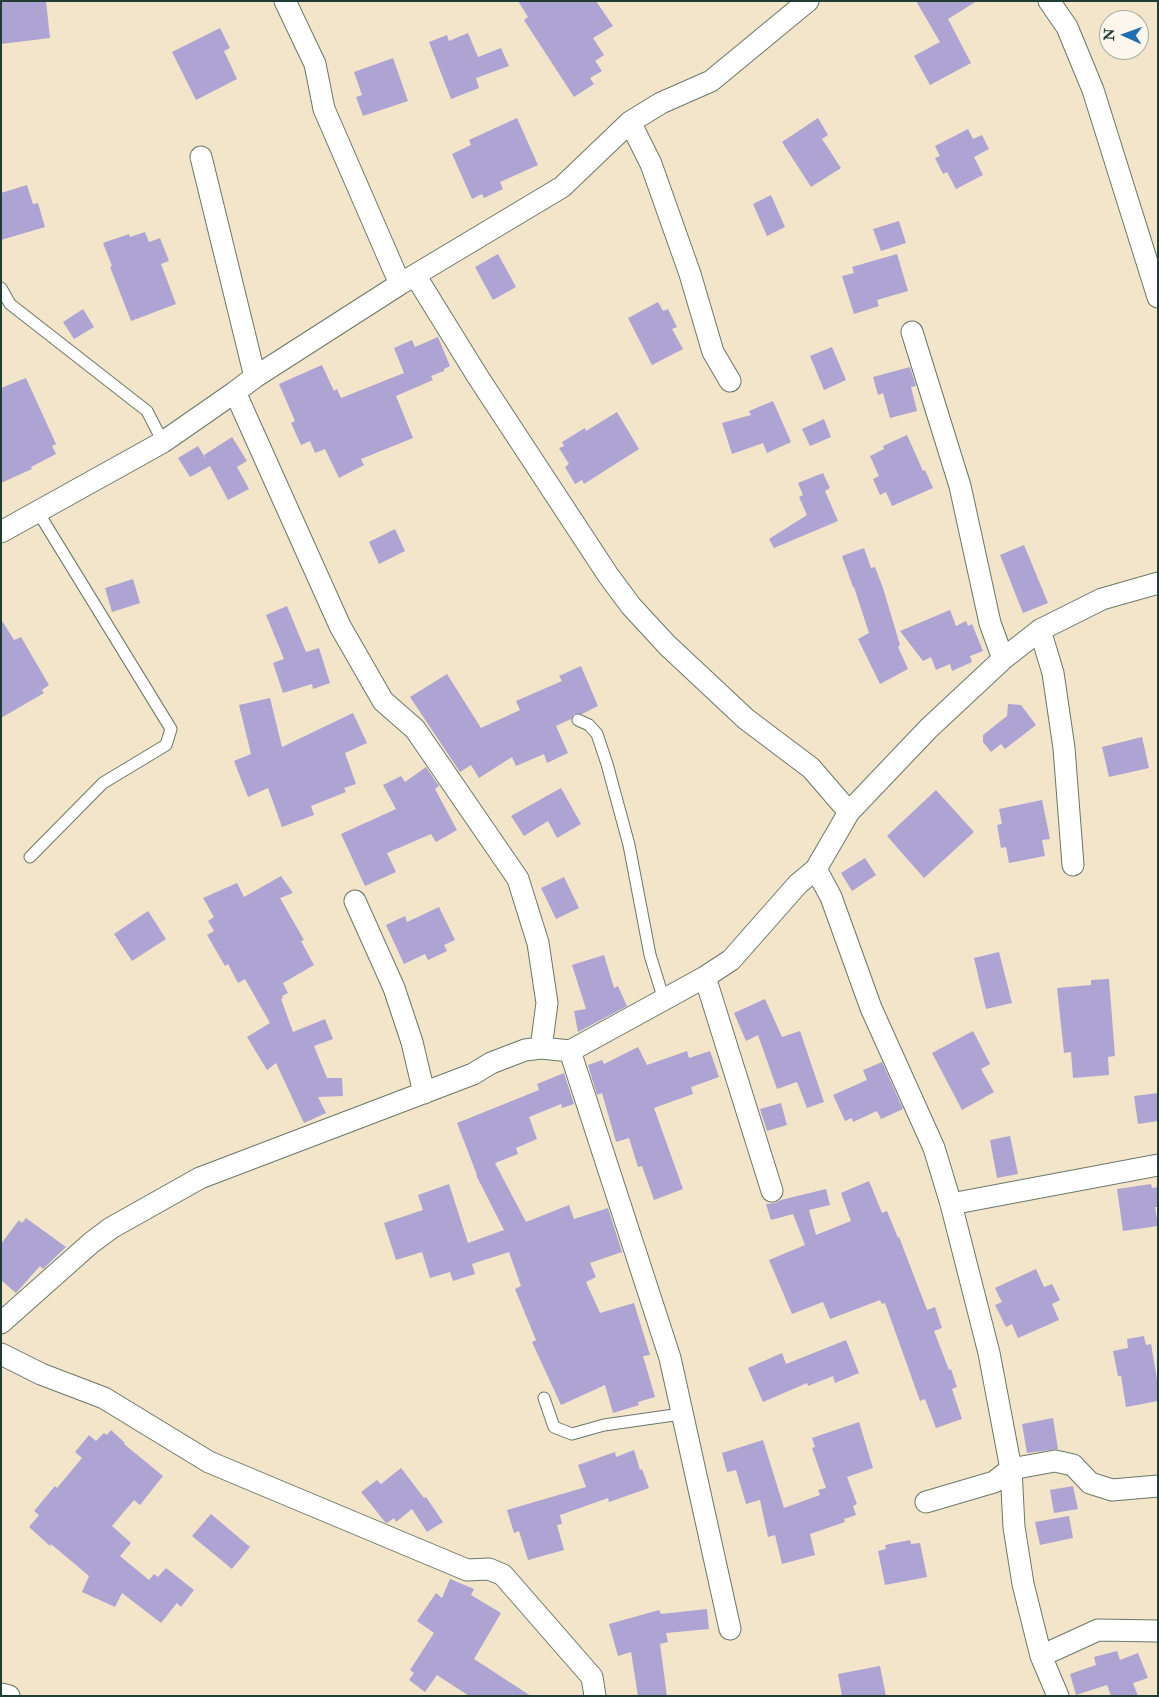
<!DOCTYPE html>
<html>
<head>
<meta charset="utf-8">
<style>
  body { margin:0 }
  #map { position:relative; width:1159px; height:1697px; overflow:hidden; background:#f3e5c9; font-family:"IM FELL Double Pica",serif }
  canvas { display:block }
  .frame { position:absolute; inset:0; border:2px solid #1f3d34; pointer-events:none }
  .north { position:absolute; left:1099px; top:10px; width:50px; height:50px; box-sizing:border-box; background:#fbf7ec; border:1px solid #a3ada2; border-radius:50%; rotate:272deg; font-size:14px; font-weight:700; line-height:20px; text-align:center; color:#1f3d34 }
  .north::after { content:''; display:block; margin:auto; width:18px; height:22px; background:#1f6fb2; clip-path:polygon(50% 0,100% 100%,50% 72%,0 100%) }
</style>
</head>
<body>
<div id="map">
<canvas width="1159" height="1697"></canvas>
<div class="frame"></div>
<div class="north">N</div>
</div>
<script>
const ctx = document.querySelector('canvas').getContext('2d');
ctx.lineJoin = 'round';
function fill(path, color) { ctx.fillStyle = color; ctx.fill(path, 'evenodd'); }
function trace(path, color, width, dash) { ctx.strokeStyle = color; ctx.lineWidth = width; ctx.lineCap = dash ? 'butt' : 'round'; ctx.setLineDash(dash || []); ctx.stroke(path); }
fill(new Path2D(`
  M1,1h45l4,37 -49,6z
  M518,1h78l17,25 -20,12 11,17 -9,6 7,10 -12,7 4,6 -20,13 -50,-77 4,-3z
  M916,1h61l-29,18 23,44 -41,22 -16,-29 26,-14z
  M220,28l10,20 -6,3 13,28 -41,21 -24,-48z
  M468,33l10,24 23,-9 8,18 -33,12 3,10 -28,11 -22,-57 18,-7 2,6z
  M393,58l15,43 -45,15 -7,-19 6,-2 -8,-23z
  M517,118l21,47 -38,17 3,7 -19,9 -2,-4 -10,5 -20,-45 19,-9 -2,-5z
  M818,118l10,17 -6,4 19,29 -30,19 -29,-45z
  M968,129l5,10 9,-4 7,14 -15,8 9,18 -27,14 -9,-17 -4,2 -8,-16 5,-2 -5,-10z
  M27,185l6,19 5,-1 7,24 -44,13v-47z
  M771,195l14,32 -18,9 -14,-32z
  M899,221l7,22 -25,8 -8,-22z
  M145,232l4,10 11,-4 9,23 -8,3 15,40 -45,17 -21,-54 2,-1 -9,-23 26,-9 1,3z
  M498,254l18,33 -23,13 -18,-33z
  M897,254l11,37 -31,9 2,6 -25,8 -12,-38 12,-3 -2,-6z
  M658,302l5,9 5,-2 9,18 -5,2 11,20 -31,16 -24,-47z
  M83,309l11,18 -20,12 -11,-17z
  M438,337l12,29 -6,3v2l-13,5 2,4 -37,16 17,42 -52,21 3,6 -25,13 -14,-29 -10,4 -5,-12 -9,4 -10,-22 4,-2 -16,-37 43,-19 12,26 3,-2 4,9 63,-25 -10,-25 18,-8 3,7z
  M832,347l14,33 -22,10 -14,-34z
  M910,367l6,19 -5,1 6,24 -27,7 -7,-25 -5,2 -5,-18z
  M26,378l30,66 -4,2 4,8 -25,13 1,2 -31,14v-95z
  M773,401l18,41 -24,11 -4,-10 -31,11 -10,-31 29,-8 -2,-4z
  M617,412l22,37 -55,35 -2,-4 -7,4 -10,-17 4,-3 -10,-16 5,-2 -2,-4 23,-14 1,3z
  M824,419l7,18 -21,9 -8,-17z
  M907,435l16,36 2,-1 8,18 -41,18 -6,-14 -6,3 -7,-16 6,-3 -9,-20 14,-7 -1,-3z
  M232,437l15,24 -10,6 12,22 -21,11 -18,-34 -20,11 -12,-19 20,-12 9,15 -3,-6z
  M823,473l7,15 -5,3 13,30 -64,27 -5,-9 38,-24 -8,-18 4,-2 -5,-12z
  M395,529l10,22 -26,13 -10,-22z
  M1024,545l24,58 -25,10 -23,-58z
  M864,548l7,20 4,-1 8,21 17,57 -2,2 10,22 -28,15 -22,-45 11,-6 -15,-46h-1l-11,-31z
  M133,579l7,24 -28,9 -7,-24z
  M287,606l19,46 13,-4 11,35 -17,6 -1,-5 -29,9 -10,-30 11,-4 -18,-44z
  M950,610l6,16 10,-5 2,5 4,-2 11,27 -13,5 2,6 -20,9 -2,-7 -14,6 -5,-13 -8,4 -23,-30z
  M1,619l13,21 7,-3 28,48 -7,5 2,3 -43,25z
  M581,666l17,40 -16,8h-8l-3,5 -15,7 12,27 -21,10 -3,-9 -28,12 -4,-9 -33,21 -8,-13 -11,7 -50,-75 37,-23 34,54 39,-18 -4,-9 46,-20 -3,-5z
  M270,698l12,49 71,-34 14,30 -22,10 11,31 -12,4 2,4 -35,14 3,9 -32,12 -14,-39 -20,9 -14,-36 17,-7 -12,-49z
  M1008,704l13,1 15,20 -31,24 -4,-5 -10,8 -8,-10v-7l24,-19z
  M1142,737l7,31 -40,9 -7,-30z
  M426,767l13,19 -4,3 22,41 -21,12 -5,-8 -44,19 9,19 -31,14 -24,-52 55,-25 -13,-24 18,-9 4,6z
  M561,788l20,36 -24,14 -9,-17 -24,15 -13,-20z
  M936,790l38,42 -50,46 -37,-42z
  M1042,800l8,39 -8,1 3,16 -36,7 -3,-16 -5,1 -4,-23 5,-1 -3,-15z
  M865,858l11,17 -24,16 -11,-18z
  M281,876l12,17 -13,5 24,42 -3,1 13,24 -31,18 5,10 -6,3 1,2 -2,1 12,33 32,-13 8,20 -19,7 13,32h15l1,18 -25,1 8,16 -22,10 -28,-60 -9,7 -20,-33 23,-14 -25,-44 -7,4 -10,-19 -3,2 -18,-31 7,-4 -6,-10 6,-4 -11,-19 34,-15 7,14z
  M564,877l15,31 -23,11 -15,-31z
  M439,907l16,33 -11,5 3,6 -19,9 -3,-6 -21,10 -18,-39 19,-9 2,6z
  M148,911l18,28 -34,22 -18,-27z
  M999,952l13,51 -26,6 -12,-51z
  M604,955l10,33 4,-2 9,20 -49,26 -4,-21 12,-2 -14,-44z
  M1109,979l6,77 -7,1 1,18 -36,3 -2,-26 -7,1 -7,-65 34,-3v-5z
  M765,999l17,38 18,-6 24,71 -17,6 -10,-26 -20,7 -19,-54 -12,6 -12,-28z
  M973,1031l17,33 -9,5 13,23 -32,18 -30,-57z
  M638,1047l9,18 40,-14 2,7 21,-7 9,26 -28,10 2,7 -39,14 29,81 -29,11 -12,-34 -4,1 -9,-29 -13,4 -14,-49 -5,2 -9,-30 14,-5 2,4z
  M882,1062l21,47 -22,10 -4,-8 -24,11 -1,-4 -7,3 -12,-26 34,-15 -4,-10z
  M564,1073l10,31 -12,4 -1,-4 -32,13 8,22 -21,9 2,6 -23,9 31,59 43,-17 5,14 34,-11 14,44 -32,11 6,14 -10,5 14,31 34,-10 16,52 -7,1 12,41 -17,5 1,3 -26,8 -8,-28 -44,20 -29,-63 4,-2 -21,-51 6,-3 -12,-34 -37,12 3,10 -22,7 -3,-9 -20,6 -8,-26 -26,8 -12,-37 39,-13 -5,-15 31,-11 19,59 36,-13 -28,-55h1l-20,-52 82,-33 -2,-6z
  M1158,1093v28l-20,3 -4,-28z
  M781,1103l6,22 -20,6 -7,-22z
  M1010,1136l8,38 -21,4 -7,-38z
  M869,1181l13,32 5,-2 11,27 1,-1 28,73 8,-3 7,21 -8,3 15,39 2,-1 6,18 -5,2 10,30 -26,9 -11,-29 -5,2 -35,-98 -3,1 -2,-4 -50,19 -7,-17 -31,12 -23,-54 36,-15 -12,-31 -22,6 -5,-16 9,-1 6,-3 45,-11 4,16 -21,5 7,25 35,-14 -10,-28z
  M1151,1184l1,4 6,-1v20h-3l3,19 -35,5 -6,-42z
  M26,1218l40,29 -23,22 -3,-3 -24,27 -15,-13v-36l18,-24 3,3z
  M1036,1269l8,18 8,-3 8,16 -8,4 7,16 -41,18 -6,-14 -6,3 -11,-22 7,-3 -7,-14z
  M1144,1336l2,9 5,-1 7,41v16l-32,6 -5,-31h-3l-5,-25 15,-3 -1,-9z
  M846,1340l13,33 -24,10 -2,-7 -25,10 -1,-3 -44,19 -15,-34 34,-15 4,11z
  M1053,1418l5,31 -31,4 -5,-29z
  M859,1422l14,46 -26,9 10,27 -4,2 3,9 -12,4 1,3 -35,12 5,21 -33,9 -7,-29 -7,2 -8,-37 -14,4 -10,-34 -9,2 -5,-19 41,-13 21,68 36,-13 -2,-5 8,-2 -14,-40 3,-1 -3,-9z
  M111,1430l14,13 -1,1 39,32 -23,29 -6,-5 -22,26 19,17 -11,13 29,24 5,-6 4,3 8,-9 28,22 -13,17 -4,-4 -16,20 -39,-30 -7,14 -33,-15 7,-16 -38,-32 -1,2 -21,-19 10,-12 -5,-4 21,-25 2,2 25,-30 -7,-6 14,-17 7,6 8,-8 3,2z
  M634,1450l6,20 2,-1 7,19 -40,14 -1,-4 -48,17 2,9 -5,1 7,25 -36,10 -9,-29 -5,2 -7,-23 79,-23 -8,-22 37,-13 1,5z
  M401,1468l23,30 2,-1 17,25 -16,10 -15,-23 -16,13 -2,-4 -7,5 -2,-1 -24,-30 16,-12 4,4z
  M1073,1486l5,23 -24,4 -4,-23z
  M211,1514l39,33 -18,22 -40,-33z
  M1069,1516l4,22 -33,7 -5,-23z
  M910,1540l1,4 9,-1 7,34 -42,8 -7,-34 8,-2 -1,-4z
  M450,1579l24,10 -3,6 30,18 -27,46 57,37h-62l-32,-21 -12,17 -16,-12 5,-7 -4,-3 24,-37 -17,-12 19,-28 6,5z
  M707,1609l2,20 -43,4 2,9 -8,2 7,52h-29l-7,-44 -13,4 -9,-32 50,-14 2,4z
  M1117,1651l3,9 18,-7 10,25 -15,5 5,13h-27l-4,-11 -31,10 -6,-21 26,-9 -2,-8z
  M880,1666l6,30h-44l-4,-22z`), '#ada4d3');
const lane = new Path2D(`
  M1,288l9,16 137,107 16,31
  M578,720l11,5 8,9 10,30 22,81 21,110 14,45
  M30,857l73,-74 63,-38 5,-16 -133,-217
  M544,1398l10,29 18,7 32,-9 77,-11`);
const street = new Path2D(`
  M285,1l30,63 9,45 76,175
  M1049,1l18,26 26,63 65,207
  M630,122l21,42 39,110 23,78 17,29
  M201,157l54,220
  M415,275l63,102 130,198 23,31 36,39 79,74 65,49 38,44
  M912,332l48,154 30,137 13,36
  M235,392l105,234 43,75 32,28 103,150 20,64 9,60 -6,45
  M1,532l162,-90 72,-50 20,-15 145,-93 162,-97 68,-65 31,-19 50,-22 97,-80
  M1040,630l13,43 11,75 9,117
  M816,869l15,28 40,111 63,140 17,56 38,149 22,116 3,58 9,57 18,72 17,40
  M355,901l39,87 18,54 12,51
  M705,977l67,214
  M570,1051l100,307 60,271
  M951,1204l207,-39
  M1,1323l90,-80 20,-15 89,-50 273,-104 18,-11 34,-13 16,-2 29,3 135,-74 26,-17 67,-76 18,-15 33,-57 80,-84 74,-69 37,-29 62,-31 56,-16
  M1,1354l40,20 63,24 105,64 258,108 22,-1 14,6 89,102 3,19
  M926,1502l68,-20 17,-13 44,-8 18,4 17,18 22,7 46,-4
  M1041,1656l57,-26 60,1
  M1,1694l8,2`);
trace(lane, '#697868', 13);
trace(street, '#697868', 23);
trace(lane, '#fff', 11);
trace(street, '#fff', 21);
</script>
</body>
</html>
